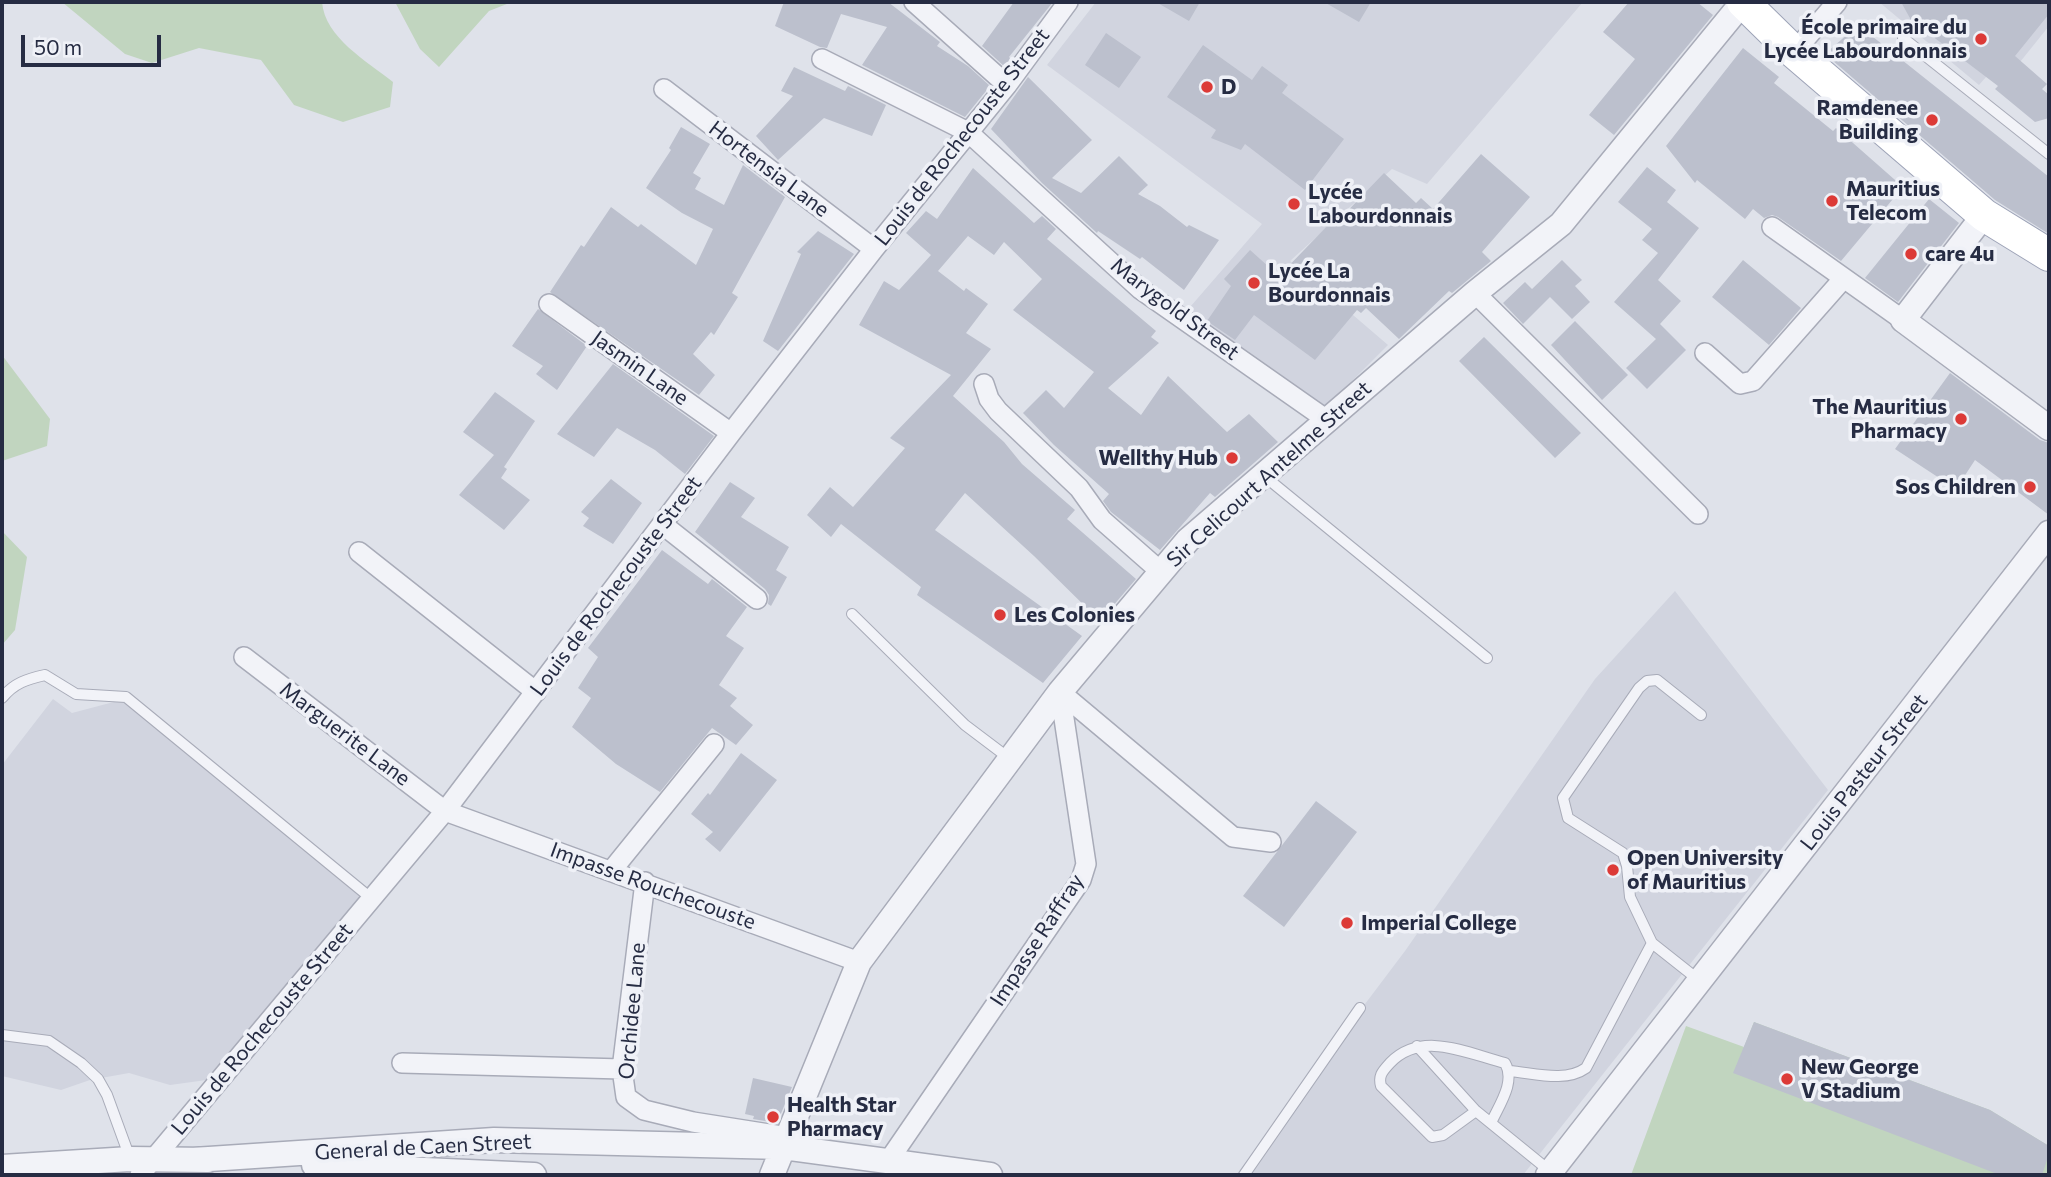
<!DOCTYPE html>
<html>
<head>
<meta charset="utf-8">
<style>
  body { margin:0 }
  #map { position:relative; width:2051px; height:1177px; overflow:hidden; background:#dfe2ea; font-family:Commissioner,sans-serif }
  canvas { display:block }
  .frame { position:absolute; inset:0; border:4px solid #262c43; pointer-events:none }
  .scale { position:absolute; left:21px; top:35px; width:140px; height:32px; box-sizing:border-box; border:4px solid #262c43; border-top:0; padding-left:9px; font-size:21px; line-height:24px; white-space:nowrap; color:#262c43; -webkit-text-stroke:5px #eff1f7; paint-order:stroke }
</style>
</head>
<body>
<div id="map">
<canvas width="2051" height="1177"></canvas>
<div class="frame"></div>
<div class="scale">50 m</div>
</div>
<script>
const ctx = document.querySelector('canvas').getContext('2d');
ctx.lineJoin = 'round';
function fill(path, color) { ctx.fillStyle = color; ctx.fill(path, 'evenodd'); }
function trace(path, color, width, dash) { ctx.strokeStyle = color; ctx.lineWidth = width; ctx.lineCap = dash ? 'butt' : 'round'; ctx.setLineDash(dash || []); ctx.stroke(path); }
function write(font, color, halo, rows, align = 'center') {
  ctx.font = font + ' Commissioner,sans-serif'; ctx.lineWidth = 7; ctx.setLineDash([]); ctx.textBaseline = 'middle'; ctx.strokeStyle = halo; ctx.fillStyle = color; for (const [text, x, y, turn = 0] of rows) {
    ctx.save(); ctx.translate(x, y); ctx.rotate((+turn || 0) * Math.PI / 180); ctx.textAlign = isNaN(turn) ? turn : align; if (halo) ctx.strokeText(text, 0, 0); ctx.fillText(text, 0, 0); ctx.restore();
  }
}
fill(new Path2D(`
  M1096,2h487l-156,182 -35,-15 -102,92 98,84 -65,65 -139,-96 78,-90 -215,-159z
  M1879,2h170v24l-29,36 -13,-9 -28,32z
  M1675,591l153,199 -305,385h-287l169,-224 190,-272z
  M53,699l19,14 53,-14 245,201 -149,178 -51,7 -41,-12 -39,7 -29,10 -59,-14v-311z`), '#d1d4df');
fill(new Path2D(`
  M62,2h260c3,36 45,59 71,80l-3,25 -47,15 -49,-17 -33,-45 -62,-12 -47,15 -27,-9z
  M395,2h117l-23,9 -50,56 -19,-18z
  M2,355l48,64 -3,27 -45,15z
  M2,531l25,26 -12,73 -13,15z
  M1754,1022l236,88 59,36v29h-418l55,-149 58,21z`), '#c1d5bf');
fill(new Path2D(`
  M784,2h104l52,40 -3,4 31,20 22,20 -25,31 -103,-52 25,-38 -46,-13 -14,34 -7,-1 -45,-21z
  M1014,2h39l-44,55 2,2 -6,8 -23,-21z
  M1156,2h44l-11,19z
  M1324,2h47l-12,20z
  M1629,2h68l16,13 -99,120 -25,-20 46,-56 -32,-27z
  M1901,2h148v12l-34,42 32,28 -5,5 7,6v23l-14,4 -40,-33 3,-3 -87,-66z
  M1858,25l191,152v57l-54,-34 -170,-146z
  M1106,33l35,24 -22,31 -34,-23z
  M1203,45l49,35 10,-14 26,19 -6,8 62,46 -39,51 -60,-46 -4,6 -30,-12 5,-8 -49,-33z
  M1743,48l36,29 -5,6 59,48 3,-3 67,59 -62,74 -63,-44 -6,-2 -8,3 -11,-9 -8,10 -48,-39 -2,3 -29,-37z
  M794,67l51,24 3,-5 38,19 -14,31 -48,-18 -46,42 -22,-24 37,-40 -12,-5z
  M1028,77l64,63 -40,38 29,15 38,-37 29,29 -10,9 22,12 27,21 2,-2 30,15 -35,50 -42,-33 -2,2 -42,-28 -1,2 -55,-50 -51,-54z
  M681,127l29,17 -17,29 8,5 -6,11 29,16 19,-40 42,32 -53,96 6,4 -24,38 -3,-3 -18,22 22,21 -16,20 -149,-103 31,-47 3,2 27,-40 27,20 3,-3 55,41 17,-36 -31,-16 -36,-25 25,-38 -2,-2z
  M1481,154l49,43 -48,55 9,9 -39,32 -3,-2 -50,48 -33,-31 -5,5 -4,-3 -42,50 -61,-45 -19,25 -28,-19 24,-35 -7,-7 26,-29 29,26 51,-53 3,3 51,-53 32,30 5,-5 12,11z
  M1647,167l29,23 -9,12 32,26 -41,52 23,21 -21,23 26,26 -39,39 -21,-21 30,-29 -42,-37 44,-49 -16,-13 10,-11 -34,-27z
  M973,168l61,55 8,-7 14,13 -9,10 109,92 -5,6 8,6 -51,45 33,27 27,-39 59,56 22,-18 29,28 -63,55 -5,-4 -50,57 -49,-38 -8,-11 6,-7 -55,-49 -31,-32 23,-23 18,18 30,-36 -81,-62 29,-31 -38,-37 -10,13 -26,-19 -30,35 26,20 2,-3 22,16 -22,29 25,16 -38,47 51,46 18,22 53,46 -8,9 69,60 -36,42 -66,-65 -69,-63 -30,37 147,106 -39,47 -126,-88 4,-8 -80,-63 -10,13 -24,-22 23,-28 23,20 52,-59 -15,-10 61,-63 -92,-50 25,-44 15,9 32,-35 -25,-22 20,-22 11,8z
  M1929,199l30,24 -61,79 -33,-24z
  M818,231l36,23 -76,97 -15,-10 38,-87 -4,-2z
  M1562,260l20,20 -7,6 15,16 -18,17 -22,-22 -27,27 -20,-21 22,-21 7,7z
  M1743,260l58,48 -32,37 -57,-48z
  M538,309l49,37 -30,44 -21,-16 7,-8 -31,-20z
  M1575,321l53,54 -26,25 -51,-55z
  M1484,337l97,96 -26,25 -96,-97z
  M613,364l101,72 -29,38 -30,-24 -38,-22 -23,29 -37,-23z
  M1950,373l90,67 9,3v72l-74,-55 -19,29 -61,-40z
  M495,392l40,29 -31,46 3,2 -6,9 29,22 -26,30 -45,-35 35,-40 -31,-23z
  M611,479l31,24 -29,41 -30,-18 6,-8 -8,-6z
  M730,482l25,16 -14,19 48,30 -13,23 11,7 -16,29 -3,-2 1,-9 -4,-6 -70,-57z
  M662,550l46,34 4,-5 35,28 -21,29 18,12 -25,37 18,13 -7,8 23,19 -17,20 -24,-17 -52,64 -44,-28 -44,-37 19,-29 -13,-10 20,-31 -10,-9z
  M741,753l36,27 -57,72 -15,-13 8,-7 -22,-18 17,-21 2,2z
  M1316,801l41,31 -73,95 -41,-31z
  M1754,1022l236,88 59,36v8l-7,21h-42l-267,-102z
  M753,1078l39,9 -15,36 -24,-4 1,-3 -9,-2z`), '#bcc0cd');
const service = new Path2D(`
  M1903,38l146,116
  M1263,475l224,183
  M852,614l113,111 45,34
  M2,698c12,-15 25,-19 43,-23l31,19 50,3 246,202
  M1700,981l-48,-38 -22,-46 -3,-31 -4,-13 -55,-35 -5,-20 76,-110 8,-7 10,-1 44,35
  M2,1035l47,6 32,22 17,16 9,16 23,63
  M1417,1046l59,65 75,61
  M1509,1071c25,2 56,12 77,-3l66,-125
  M1476,1111l-33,24 -11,2 -51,-51c-3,-11 2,-15 9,-23 32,-33 76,-10 115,0 11,19 -6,42 -14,60
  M1244,1175l116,-167`);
const minor = new Path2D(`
  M914,2l93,83
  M1794,52l43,-50
  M822,59l146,73 172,157 187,131
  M664,89l210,160
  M1772,227l131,93
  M1475,293l223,221
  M549,304l182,129
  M1705,353l35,31 13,-3 91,-103
  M984,384l5,15 9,12 81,77 23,32 58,51
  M662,524l95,75
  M359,552l177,140
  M244,657l201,154 414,151
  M1060,692l173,145 38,5
  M612,870l102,-126
  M645,882l-23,187 4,28 18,13 49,12 95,15
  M402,1063l220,6
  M889,1160l192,-280 5,-16 -26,-172
  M140,1175l305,-364 286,-378 143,-184 133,-164 61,-83`);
const tertiary = new Path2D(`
  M1984,215l-81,105 146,108
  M194,1160l300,-20 289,7 207,28
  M314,1165l220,10
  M2,1167l128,-8 78,1
  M772,1175l87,-213 201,-270 128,-152 287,-247 86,-69 182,-222
  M1548,1175l501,-642`);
const primary = new Path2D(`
  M1743,2l51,50 190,163 65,40`);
trace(service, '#a8abb8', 12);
trace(minor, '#a8abb8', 22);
trace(tertiary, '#a8abb8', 27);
trace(primary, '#9da3b7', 34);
trace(service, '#f2f3f8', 10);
trace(minor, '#f2f3f8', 19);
trace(tertiary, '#f2f3f8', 24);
trace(primary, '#fff', 32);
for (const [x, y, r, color] of [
  [1981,39,7,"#dc3a37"],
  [1207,87,7,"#dc3a37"],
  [1932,120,7,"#dc3a37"],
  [1832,201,7,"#dc3a37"],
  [1294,204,7,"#dc3a37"],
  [1911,254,7,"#dc3a37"],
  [1254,283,7,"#dc3a37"],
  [1961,419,7,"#dc3a37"],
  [1232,458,7,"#dc3a37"],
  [2030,487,7,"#dc3a37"],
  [1000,615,7,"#dc3a37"],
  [1613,870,7,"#dc3a37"],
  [1347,923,7,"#dc3a37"],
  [1787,1079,7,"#dc3a37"],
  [773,1117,7,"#dc3a37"]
]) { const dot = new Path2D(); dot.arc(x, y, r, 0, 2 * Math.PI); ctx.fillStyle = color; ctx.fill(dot); trace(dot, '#eff1f7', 2.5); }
write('bold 21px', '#262c43', '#eff1f7', [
  ["École primaire du",1967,27,"right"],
  ["Lycée Labourdonnais",1967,51,"right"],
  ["D",1221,87],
  ["Ramdenee",1918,108,"right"],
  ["Building",1918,132,"right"],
  ["Mauritius",1846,189],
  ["Telecom",1846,213],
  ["Lycée",1308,192],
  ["Labourdonnais",1308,216],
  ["care 4u",1925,254],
  ["Lycée La",1268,271],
  ["Bourdonnais",1268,295],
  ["The Mauritius",1947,407,"right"],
  ["Pharmacy",1947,431,"right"],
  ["Wellthy Hub",1218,458,"right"],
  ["Sos Children",2016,487,"right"],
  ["Les Colonies",1014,615],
  ["Open University",1627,858],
  ["of Mauritius",1627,882],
  ["Imperial College",1361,923],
  ["New George",1801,1067],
  ["V Stadium",1801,1091],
  ["Health Star",787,1105],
  ["Pharmacy",787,1129]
], 'left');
write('21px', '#262c43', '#eff1f7', [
  ["Louis de Rochecouste Street",962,137,-52],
  ["Hortensia Lane",769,169,37],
  ["Marygold Street",1175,309,37],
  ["Jasmin Lane",640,368,35],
  ["Sir Celicourt Antelme Street",1269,474,-42],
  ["Louis de Rochecouste Street",616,586,-53],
  ["Marguerite Lane",345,734,37],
  ["Louis Pasteur Street",1864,772,-52],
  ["Impasse Rouchecouste",653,886,20],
  ["Impasse Raffray",1037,940,-57],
  ["Orchidee Lane",632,1011,-85],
  ["Louis de Rochecouste Street",262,1029,-50],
  ["General de Caen Street",423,1147,-3]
]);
</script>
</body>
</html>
